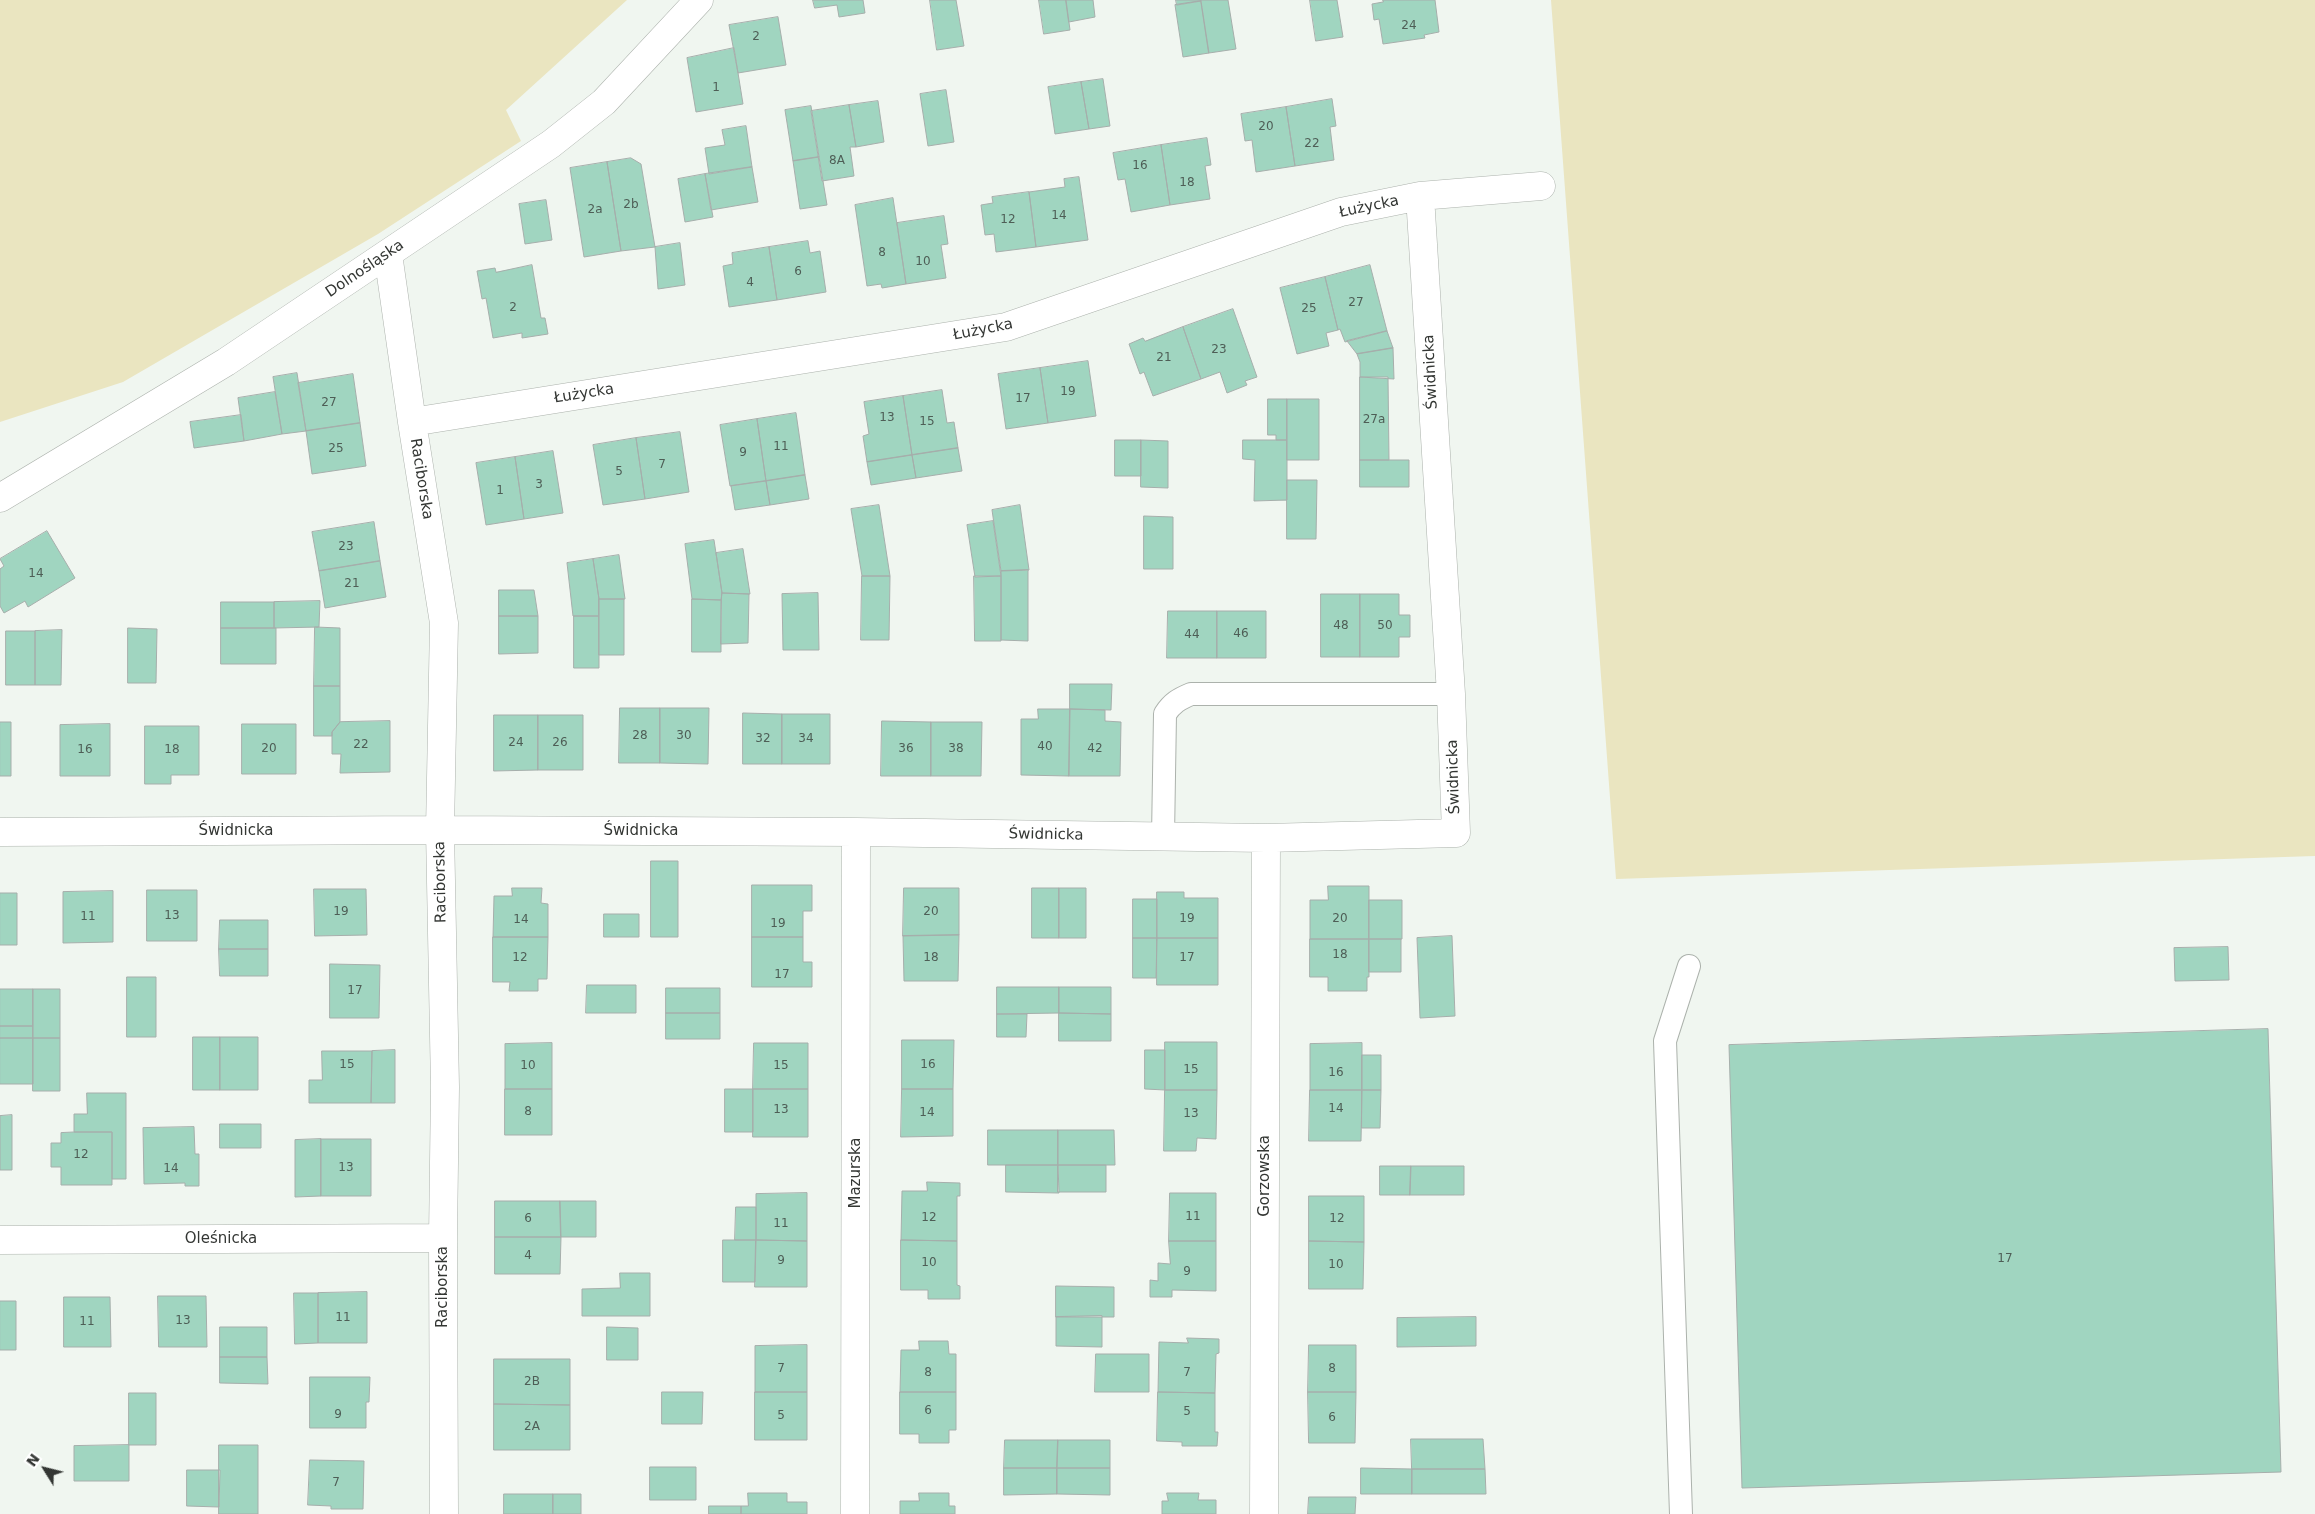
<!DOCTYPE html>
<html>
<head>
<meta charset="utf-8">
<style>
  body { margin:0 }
  #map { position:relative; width:2315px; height:1514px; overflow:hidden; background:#f0f6f0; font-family:"DejaVu Sans",sans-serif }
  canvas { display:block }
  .north { position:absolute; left:20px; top:1444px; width:50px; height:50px; -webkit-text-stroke:4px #fff; paint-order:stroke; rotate:306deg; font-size:14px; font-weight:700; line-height:20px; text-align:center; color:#333633 }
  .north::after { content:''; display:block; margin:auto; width:18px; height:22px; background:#333633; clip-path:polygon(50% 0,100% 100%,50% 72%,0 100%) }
</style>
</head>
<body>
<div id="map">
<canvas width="2315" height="1514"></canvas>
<div class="north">N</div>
</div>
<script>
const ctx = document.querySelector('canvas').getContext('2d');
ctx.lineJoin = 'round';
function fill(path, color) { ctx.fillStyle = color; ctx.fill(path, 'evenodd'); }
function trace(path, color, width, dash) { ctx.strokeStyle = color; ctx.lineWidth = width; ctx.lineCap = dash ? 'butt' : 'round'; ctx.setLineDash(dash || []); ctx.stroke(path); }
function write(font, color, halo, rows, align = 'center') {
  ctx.font = font + ' "DejaVu Sans",sans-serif'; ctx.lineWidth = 4; ctx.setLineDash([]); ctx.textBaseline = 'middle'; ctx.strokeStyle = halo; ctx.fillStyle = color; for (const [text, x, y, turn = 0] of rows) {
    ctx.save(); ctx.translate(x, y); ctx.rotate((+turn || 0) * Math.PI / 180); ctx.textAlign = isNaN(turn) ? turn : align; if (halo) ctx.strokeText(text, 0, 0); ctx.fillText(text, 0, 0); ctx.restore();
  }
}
fill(new Path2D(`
  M0,0h627l-121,110 15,31 -143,93 -255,148 -123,40z
  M1551,0h764v856l-699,23z`), '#eae5c0');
const building = new Path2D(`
  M813,0h50l2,13 -26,4 -2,-12 -22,3z
  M930,0h26l8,46 -27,4z
  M1039,0h27l4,30 -26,4z
  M1066,0h27l2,17 -26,5z
  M1176,0h25v1l-24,4z
  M1201,0h27l8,49 -27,4z
  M1310,0h27l6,37 -27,4z
  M1383,0h52l4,32 -15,3 1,3 -42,6 -4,-25 -5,1 -2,-16 11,-2z
  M1201,1l8,52 -26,4 -8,-52z
  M778,17l8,48 -48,8 -9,-48z
  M734,48l9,56 -47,8 -9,-54z
  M1103,79l7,47 -21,3 -8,-47z
  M1081,82l8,47 -34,5 -7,-47z
  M946,90l8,52 -26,4 -8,-52z
  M1332,99l4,27 -6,1 4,33 -39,6 -9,-59z
  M878,101l6,41 -28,5 -7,-42z
  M849,105l7,42h-6l4,29 -32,5 -11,-70z
  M811,106l8,51 -26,4 -8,-51z
  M1286,107l9,59 -39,6 -4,-32 -7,1 -4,-27z
  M746,126l6,41 -43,7 -4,-26 20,-3 -3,-15z
  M1207,138l4,27 -6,1 5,33 -40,6 -9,-60z
  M1161,145l9,60 -39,7 -6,-33 -7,1 -5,-27z
  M819,157l8,48 -27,4 -7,-48z
  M631,158l10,6 14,83 -34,4 -14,-89z
  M607,162l14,89 -37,6 -14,-89z
  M752,167l6,35 -47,8 -6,-36z
  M705,174l8,43 -28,5 -7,-43z
  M1079,177l9,63 -52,7 -7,-55 36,-5 -1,-8z
  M1029,192l7,55 -40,5 -2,-18 -9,1 -4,-30 12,-2 -1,-6z
  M893,198l13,86 -24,4 -1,-4 -14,2 -12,-81z
  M546,200l6,40 -27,4 -6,-40z
  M944,216l4,28 -7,1 5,33 -40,6 -9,-61z
  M808,241l2,12 10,-2 6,41 -49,8 -8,-53z
  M680,243l5,42 -27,4 -3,-42z
  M769,247l8,53 -48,7 -6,-41 10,-2 -1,-11z
  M532,265l9,53h4l3,16 -26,4v-5l-29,5 -7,-40 -4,1 -5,-28 18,-3 1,4z
  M1370,265l17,66 -42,11 -5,-13 -2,1 -13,-53z
  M1325,277l13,53 -12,3 3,13 -32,8 -17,-66z
  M1233,309l24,68 -12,4 2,4 -20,8 -7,-21 -19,7 -18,-52z
  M1183,327l18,52 -48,17 -9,-24 -4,2 -11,-30 14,-6 2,3z
  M1387,331l6,17 -36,6 -10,-13z
  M1393,348l1,31 -34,-2v-15l-3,-8z
  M1088,361l8,55 -48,7 -8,-55z
  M1040,368l8,55 -42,6 -8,-55z
  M297,373l9,58 -24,3 -9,-57z
  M353,374l7,49 -54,8 -8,-48z
  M1360,377h28l1,83h-29z
  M942,390l5,33 7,-1 4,26 -46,7 -9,-59z
  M275,392l7,42 -38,7 -6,-43z
  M903,396l9,59 -45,7 -4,-26 6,-2 -5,-32z
  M1268,399h19v41h-11v-5h-8z
  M1287,399h32v61h-32z
  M796,413l9,62 -39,6 -9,-62z
  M241,415l3,26 -50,7 -4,-26z
  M757,419l9,62 -36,5 -10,-61z
  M360,423l6,43 -54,8 -6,-43z
  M680,432l9,60 -44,7 -9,-61z
  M636,438l9,61 -42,6 -10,-60z
  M1115,440h26v36h-26z
  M1141,440l27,1v47l-27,-1z
  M1243,440h44v60l-33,1 1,-41 -12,-1z
  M958,448l4,23 -46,7 -4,-23z
  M553,451l10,62 -39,6 -9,-62z
  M912,455l4,23 -45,7 -4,-23z
  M515,457l9,62 -38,6 -10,-62z
  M1360,460h49v27h-49z
  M805,475l4,24 -39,6 -4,-24z
  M1287,480h30l-1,59h-29z
  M766,481l4,24 -35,5 -4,-24z
  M879,505l11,71h-28l-11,-67z
  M1020,505l9,65 -28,1 -9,-61z
  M1144,516l29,1v52h-29z
  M993,521l8,55 -26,1 -8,-52z
  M374,522l6,39 -61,10 -7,-39z
  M47,531l28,47 -47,29 -3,-6 -21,12 -4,-7v-37l4,-3 -4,-7z
  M714,540l8,53 -1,7 -29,-1 -7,-55z
  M743,549l7,45 -28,-1 -6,-40z
  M619,555l6,44h-26l-6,-40z
  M593,559l6,40v17h-26l-6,-53z
  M380,561l6,36 -61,11 -6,-37z
  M1028,570v71l-27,-1v-69z
  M862,576h28l-1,64h-28z
  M974,576h27v65h-26z
  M499,590h35l4,26h-39z
  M722,593l27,1 -1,49 -27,1z
  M818,593l1,57h-36l-1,-56z
  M1321,594h39v63h-39z
  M1360,594h39v21h11v22h-11v20h-39z
  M599,599h25v56h-25z
  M692,599l29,1v52h-29z
  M320,601l-1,26 -45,1v-26z
  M221,602h53v26h-53z
  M1168,611h49v47h-50z
  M1217,611h49v47h-49z
  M499,616h39v37l-39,1z
  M574,616h25v52h-25z
  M315,627l25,1v58h-26z
  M128,628l29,1 -1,54h-28z
  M221,628h55v36h-55z
  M62,630l-1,55h-26v-54z
  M6,631h29v54h-29z
  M1070,684h42l-1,26 -41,-1z
  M314,686h26v36l-8,10v4h-18z
  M620,708h40v55h-41z
  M660,708h49l-1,56 -48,-1z
  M1038,709h32l-1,67 -48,-1v-56h17z
  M1070,709l35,1v11l16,1 -1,54h-51z
  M743,713l39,1v50h-39z
  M782,714h48v50h-48z
  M494,715h44v55l-44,1z
  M538,715h45v55h-45z
  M390,721v51l-50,1 1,-19h-9v-22l8,-10z
  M882,721l49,1v54h-50z
  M0,722h11v54h-11z
  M931,722h51l-1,54h-50z
  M110,724v52h-50v-51z
  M242,724h54v50h-54z
  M145,726h54v49h-28v9h-26z
  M651,861h27v76h-27z
  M752,885h60v26h-9v26h-51z
  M1328,886h41v53h-59v-39h18z
  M512,888h30l-1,15 7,1v33h-55l1,-41h18z
  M904,888h55v47l-56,1z
  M1032,888h27v50h-27z
  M1059,888h27v50h-27z
  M314,889h52l1,46 -52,1z
  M147,890h50v51h-50z
  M113,891v51l-50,1v-51z
  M1157,892h27v6h34v40h-61z
  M0,893h17v52h-17z
  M1133,899h24v39h-24z
  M1369,900h33v39h-33z
  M604,914h35v23h-35z
  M220,920h48v29h-49z
  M959,935l-1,46h-54l-1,-45z
  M1452,936l3,80 -35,2 -3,-80z
  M493,937h55l-1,42h-9v12h-29l1,-9h-17z
  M752,937h51v25h9v25h-60z
  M1133,938h24l-1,40h-23z
  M1157,938h61v47h-61z
  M1310,939h59v38h-2v14h-39v-14h-18z
  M1369,939h32v33h-32z
  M2228,947l1,33 -54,1 -1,-33z
  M219,949h49v27h-48z
  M330,964l50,1 -1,53h-49z
  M127,977h29v60h-29z
  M587,985h49v28h-50z
  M997,987h62v26l-62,1z
  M1059,987h52v27l-52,-1z
  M666,988h54v25h-54z
  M0,989h33v37h-33z
  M33,989h27v49h-27z
  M666,1013h54v26h-54z
  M1059,1013l52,1v27h-52z
  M997,1014h30l-1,23h-29z
  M0,1026h33v12h-33z
  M2268,1029l13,443 -539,16 -13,-443z
  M193,1037h27v53h-27z
  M220,1037h38v53h-38z
  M0,1038h33v46h-33z
  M33,1038h27v53h-27z
  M902,1040h52l-1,49h-51z
  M1165,1042h52v48h-52z
  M552,1043v46h-47v-45z
  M754,1043h54v46h-55z
  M1362,1043v47h-52v-46z
  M395,1050v53h-24l1,-52z
  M1145,1050h20v40l-20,-1z
  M322,1051h50l-1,52h-62v-23h13z
  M1362,1055h19v35h-19z
  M505,1089h47v46h-47z
  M725,1089h28v43h-28z
  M753,1089h55v48h-55z
  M902,1089h51v47l-52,1z
  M1165,1090h52l-1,49 -19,-1 -1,13h-32z
  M1310,1090h52l-1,51h-52z
  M1362,1090h19l-1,38h-18z
  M87,1093h39v86h-14v-47h-38v-18h13z
  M12,1115v55h-12v-54z
  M220,1124h41v24h-41z
  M194,1127l1,27h4v32h-14v-3l-41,1 -1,-56z
  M988,1130h70v35h-70z
  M1058,1130h56l1,35h-57z
  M74,1132h38v53h-51v-18h-10v-24h10v-10z
  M321,1139h50v57h-50z
  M321,1139v57l-26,1v-57z
  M1006,1165h52l1,28 -53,-1z
  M1058,1165h48v27h-48z
  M1380,1166h31l-1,29h-30z
  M1411,1166h53v29h-54z
  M927,1182l33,1v13h-3v45l-56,-1 1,-49h25z
  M807,1193v48l-51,-1v-46z
  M1170,1193h46v48h-47z
  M1309,1196h55v46l-55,-1z
  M495,1201h65l1,36h-66z
  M560,1201h36v36h-35z
  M736,1207h20v33h-21z
  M495,1237h66l-1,37h-65z
  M723,1240h33l-1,42h-32z
  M756,1240l51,1v46h-52z
  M901,1240l56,1v44l3,1v13h-32v-9h-27z
  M1169,1241h47v50l-44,-1v7h-22v-17l8,1v-18l12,1z
  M1309,1241l55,1 -1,47h-54z
  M620,1273h30v43h-68v-27l38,-1z
  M1056,1286l58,1v30h-58z
  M367,1292v51h-49v-50z
  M294,1293h24v50l-23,1z
  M158,1296h48l1,51h-48z
  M64,1297h46l1,50h-47z
  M0,1301h16v49h-16z
  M1102,1316v31l-46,-1v-29z
  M1476,1317v29l-79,1v-29z
  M220,1327h47v30h-47z
  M607,1327l31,1v32h-31z
  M1187,1338l32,1v14l-3,1 -1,39 -57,-1 1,-50 29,1z
  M919,1341h29l1,13h7v38h-56l1,-42h18z
  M807,1345v47h-52v-46z
  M1309,1345h47v47h-48z
  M1096,1354h53v38h-54z
  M220,1357h47l1,27 -48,-1z
  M494,1359h76v46l-76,-1z
  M310,1377h60l-1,25h-3v26h-56z
  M662,1392h41l-1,32h-40z
  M755,1392h52v48h-52z
  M900,1392h56v38h-7v13h-30v-9h-19z
  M1158,1392l57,1v39h3l-1,14h-35v-4l-25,-1z
  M1308,1392h48l-1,51h-46z
  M129,1393h27v52h-27z
  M494,1404l76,1v45h-76z
  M1411,1439h72l2,30h-73z
  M1005,1440h53l-1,28h-53z
  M1058,1440h52v28h-53z
  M129,1445v36h-55v-35z
  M219,1445h39v69h-39z
  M310,1460l54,1 -1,48h-32v-3l-23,-1z
  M650,1467h46v33h-46z
  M1004,1468h53v26l-53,1z
  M1057,1468h53v27l-53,-1z
  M1361,1468l51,1v25h-51z
  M1412,1469h73l1,25h-74z
  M187,1470h33l-1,37 -32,-1z
  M748,1493h39v9h20v12h-66v-8h7z
  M919,1493h30v13h6v8h-55v-13h19z
  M1167,1493h32l-1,7h18v14h-54v-13h6z
  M504,1494h49v20h-49z
  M553,1494h28v20h-28z
  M1309,1497h47l-1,17h-47z
  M709,1506h32v8h-32z`);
fill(building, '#a0d5c0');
trace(building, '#a6aeab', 1);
const service = new Path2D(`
  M1163,837l2,-123c7,-11 14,-15 26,-20h260
  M1681,1514l-16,-473 24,-75`);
const minor = new Path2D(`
  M388,254l24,168 32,201 -4,207 5,257 -2,151 1,276
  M412,422l594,-95 335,-115 79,-16 121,-10
  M0,498l226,-136 325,-218 53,-42 95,-102
  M0,832l440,-2 416,2 410,6 190,-5 -5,-139 -31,-498
  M0,1240l443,-2
  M855,1514l1,-682
  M1264,1514l2,-676`);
trace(service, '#acb2ac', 24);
trace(minor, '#acb2ac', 29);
trace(service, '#fff', 22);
trace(minor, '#fff', 28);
write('12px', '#4e5e56', null, [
  ["24",1409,26],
  ["2",756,37],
  ["1",716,88],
  ["20",1266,127],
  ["22",1312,144],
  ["8A",837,161],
  ["16",1140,166],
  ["18",1187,183],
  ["2b",631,205],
  ["2a",595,210],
  ["14",1059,216],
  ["12",1008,220],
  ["8",882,253],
  ["10",923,262],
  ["6",798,272],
  ["4",750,283],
  ["27",1356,303],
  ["2",513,308],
  ["25",1309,309],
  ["23",1219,350],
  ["21",1164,358],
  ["19",1068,392],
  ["17",1023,399],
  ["27",329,403],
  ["13",887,418],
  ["27a",1374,420],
  ["15",927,422],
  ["11",781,447],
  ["25",336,449],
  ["9",743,453],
  ["7",662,465],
  ["5",619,472],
  ["3",539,485],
  ["1",500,491],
  ["23",346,547],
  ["14",36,574],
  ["21",352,584],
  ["48",1341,626],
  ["50",1385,626],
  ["46",1241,634],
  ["44",1192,635],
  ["28",640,736],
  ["30",684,736],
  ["32",763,739],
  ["34",806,739],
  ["24",516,743],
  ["26",560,743],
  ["22",361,745],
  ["40",1045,747],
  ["20",269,749],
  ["36",906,749],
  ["38",956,749],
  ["42",1095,749],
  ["16",85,750],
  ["18",172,750],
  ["19",341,912],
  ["20",931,912],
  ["13",172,916],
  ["11",88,917],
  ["19",1187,919],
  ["20",1340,919],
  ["14",521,920],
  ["19",778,924],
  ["18",1340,955],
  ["12",520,958],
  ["18",931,958],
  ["17",1187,958],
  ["17",782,975],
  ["17",355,991],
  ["15",347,1065],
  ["16",928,1065],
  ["10",528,1066],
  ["15",781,1066],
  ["15",1191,1070],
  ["16",1336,1073],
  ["14",1336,1109],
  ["13",781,1110],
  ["8",528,1112],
  ["14",927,1113],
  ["13",1191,1114],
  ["12",81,1155],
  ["13",346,1168],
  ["14",171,1169],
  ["11",1193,1217],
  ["12",929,1218],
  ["6",528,1219],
  ["12",1337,1219],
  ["11",781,1224],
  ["4",528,1256],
  ["17",2005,1259],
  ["9",781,1261],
  ["10",929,1263],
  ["10",1336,1265],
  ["9",1187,1272],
  ["11",343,1318],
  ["13",183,1321],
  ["11",87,1322],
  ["7",781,1369],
  ["8",1332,1369],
  ["8",928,1373],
  ["7",1187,1373],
  ["2B",532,1382],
  ["6",928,1411],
  ["5",1187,1412],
  ["9",338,1415],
  ["5",781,1416],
  ["6",1332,1418],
  ["2A",532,1427],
  ["7",336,1483]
]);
write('15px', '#333633', '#fff', [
  ["Łużycka",1369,207,-12],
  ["Dolnośląska",365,269,-34],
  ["Łużycka",983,330,-11],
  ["Świdnicka",1431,372,-93],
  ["Łużycka",584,394,-9],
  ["Raciborska",421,479,81],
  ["Świdnicka",1454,777,-92],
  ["Świdnicka",236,831],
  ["Świdnicka",641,831],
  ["Świdnicka",1046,835,1],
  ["Raciborska",441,882,-91],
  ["Mazurska",856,1173,-90],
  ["Gorzowska",1265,1176,-90],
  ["Oleśnicka",221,1239],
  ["Raciborska",443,1287,-90]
]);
</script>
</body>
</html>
